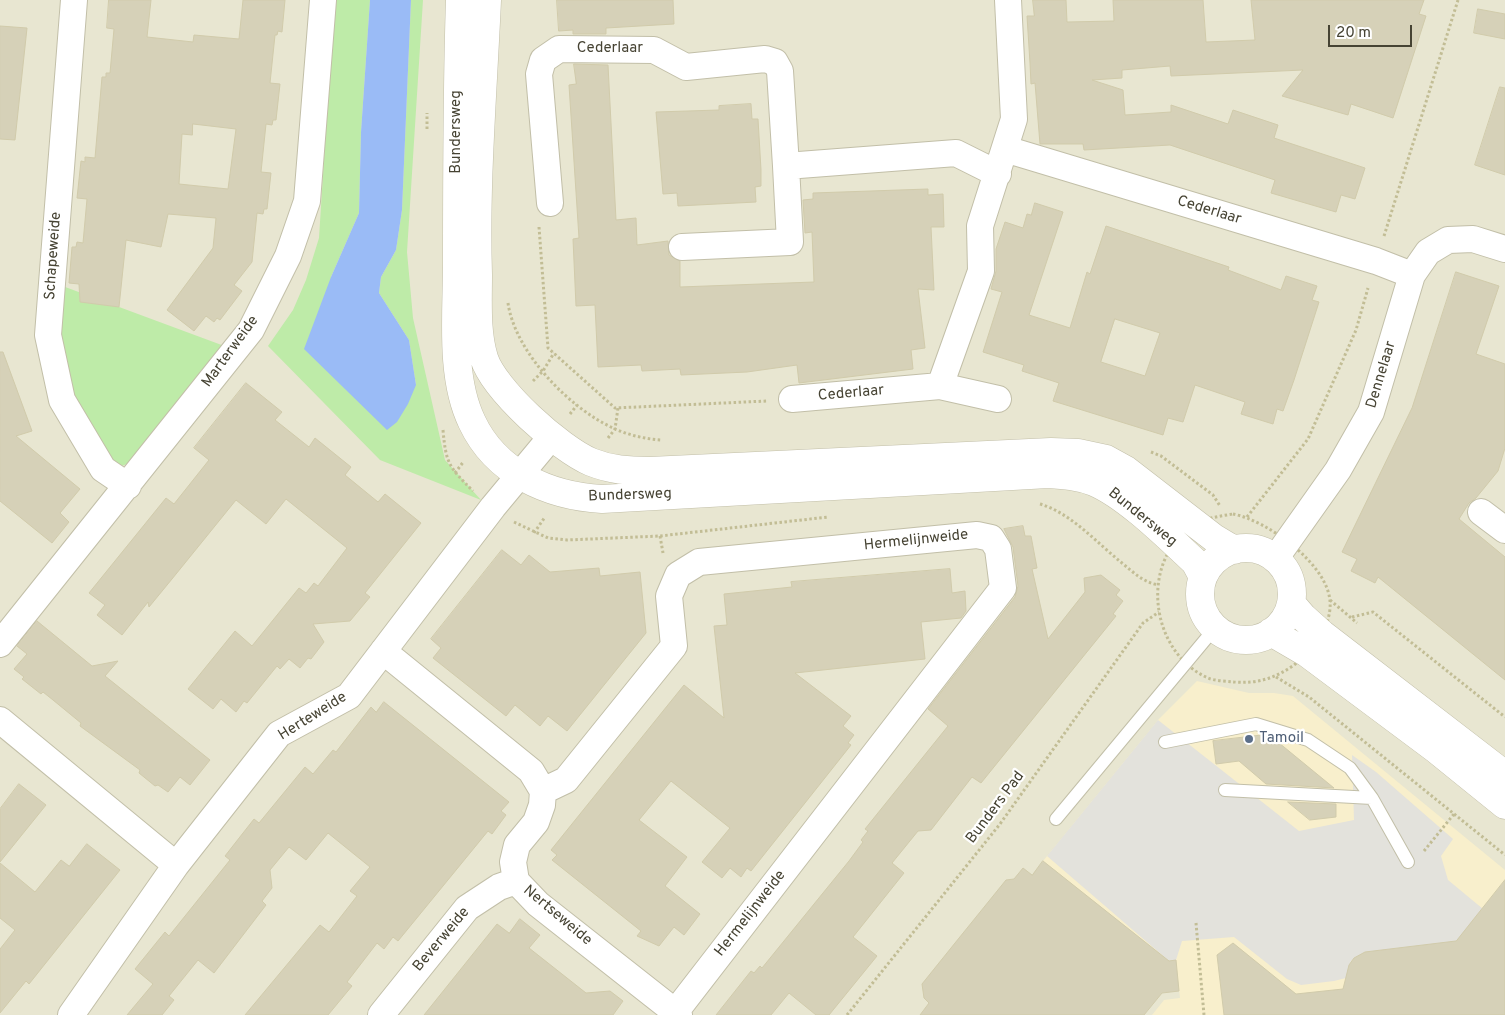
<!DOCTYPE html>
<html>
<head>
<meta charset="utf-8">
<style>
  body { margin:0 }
  #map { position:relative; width:1505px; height:1015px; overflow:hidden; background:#f3f2e3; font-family:Overpass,sans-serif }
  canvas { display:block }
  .scale { position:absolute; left:1328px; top:25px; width:84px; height:22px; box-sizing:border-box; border:2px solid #464333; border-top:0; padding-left:6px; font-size:15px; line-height:18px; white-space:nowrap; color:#464333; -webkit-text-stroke:4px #fff; paint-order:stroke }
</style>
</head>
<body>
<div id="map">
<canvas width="1505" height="1015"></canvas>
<div class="scale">20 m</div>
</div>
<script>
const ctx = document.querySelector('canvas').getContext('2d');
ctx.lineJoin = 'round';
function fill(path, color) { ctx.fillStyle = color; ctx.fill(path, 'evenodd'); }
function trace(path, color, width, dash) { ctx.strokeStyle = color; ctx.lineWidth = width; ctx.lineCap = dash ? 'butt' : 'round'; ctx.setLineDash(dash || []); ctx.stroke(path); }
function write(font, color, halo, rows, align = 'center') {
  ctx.font = font + ' Overpass,sans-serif'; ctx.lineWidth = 4.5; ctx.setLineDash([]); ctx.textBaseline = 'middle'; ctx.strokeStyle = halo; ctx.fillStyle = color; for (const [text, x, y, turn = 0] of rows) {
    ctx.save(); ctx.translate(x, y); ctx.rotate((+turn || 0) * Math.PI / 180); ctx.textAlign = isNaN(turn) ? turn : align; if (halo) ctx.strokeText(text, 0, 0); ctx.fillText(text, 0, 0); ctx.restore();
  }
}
fill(new Path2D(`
  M0,0h1505v1015h-1505z`), '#e8e6d1');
fill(new Path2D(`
  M1197,681l52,12h25l19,3 212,174v145h-353l12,-15 16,-2 -4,-38 -7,1 -126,-100 115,-141z`), '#f8efcc');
fill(new Path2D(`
  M334,0h36l-9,132 -2,81 -28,64 85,108 -7,-45 -30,-47 2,-16 15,-27 6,-40 9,-210h12l-16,252 6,66 32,142 36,40 -101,-40 -112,-114 25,-36 13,-30 13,-42z
  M49,281l178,66 -98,116 -12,5 -47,-54z`), '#beeba8');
fill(new Path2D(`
  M1158,720l141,111 55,-11 -2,-65 24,17 77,67 -12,17 7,24 35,29 -27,33 -91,10 -14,9 -5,17 -12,3 -33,4 -14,-6 -53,-42 -52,4 -6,19 -7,1 -122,-105z`), '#e3e2dc');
fill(new Path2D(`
  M370,0h41l-9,210 -6,40 -15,27 -2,16 30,47 7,45 -8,19 -11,18 -10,8 -83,-81 27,-72 28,-64 2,-81z`), '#9abbf6');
const building = new Path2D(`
  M109,0h42l-4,37 46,5 1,-7 45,4 4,-39h42l-3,32 -4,-1 -1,4h-2l-5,48 10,1 -4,36h-3l-1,5 -6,-1 -5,48 10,1 -4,36h-3l-1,5 -6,-1 -5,49 -18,23 8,6 -22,29 -3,-2 -3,4 -8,-6 -12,15 -27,-21 46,-62 3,-30 -48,-4 -7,33 -35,-7 -7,67 -39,-5 -1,-18 -10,-1 3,-36h4l1,-5 6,1 4,-44 -10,-1 4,-37 4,1v-5l10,1 7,-81h4v-4h4l4,-44 -7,-1zM193,124l43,5 -8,60 -49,-5 3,-50 10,1z
  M557,0h116l1,24 -68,4v6h-33v-4l-14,1z
  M1033,0h33l1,22 47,-1 -1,-21h90l3,42 49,-2 -4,-40h173l-5,14 7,2 -33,102 -42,-14 -3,11 -66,-19 21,-26 -132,6 -1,-10 -48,4v8l-30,2 31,10 2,25 46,-3v-7l57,19 5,-14 45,15 -4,13 91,30 -10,31 -14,-4 -5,17 -65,-19 4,-13 -105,-35 -86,5 -1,-6h-43l-5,-61 -4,1 -1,-21 -3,-47h7z
  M1478,9l27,5v25l-31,-6z
  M0,26l27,2 -12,112 -15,-1z
  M574,64l34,1 8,155 20,-2 1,27 31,-4 1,14 11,6v26l134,-5 -2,-50 -7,1 -2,-33 10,-1v-6l115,-4v6l15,-1 1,33h-13l3,63 -16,-1 7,59 -14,2 2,19 -114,14 -2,-18 -50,7 -66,3 -1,-6 -38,2 -1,-6 -43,2 -3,-62 -19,1 -3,-67 6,-1 -10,-153 7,-1z
  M1500,87l5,1v87l-30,-10z
  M751,104l1,15h6l3,51v16l-6,1 1,15 -78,4 -1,-13 -14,1 -7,-82 63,-2v-4z
  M1035,203l28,9 -34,103 41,13 17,-56 3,2 16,-48 123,41 -1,3 53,20 5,-14 31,10 -5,14 7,2 -25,78 -11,31 -6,-2 -4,15 -32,-10 4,-12 -50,-17 -12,37 -15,-4 -5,17 -110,-34 6,-18 -37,-12 2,-6 -41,-13 19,-60 -11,-3 5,-18v-22l9,-27 18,6 4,-14 4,1zM1115,319l45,14 -15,43 -44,-14z
  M1456,272l43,14 -23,68 29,10v84l-7,23 -22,27 -7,5 -10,16 46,38v123l-127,-103 -3,6 -24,-12 6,-12 -15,-7 70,-144z
  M0,352h3l29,79 -16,5 64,53 -20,24 9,9 -17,21 -52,-42z
  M246,383l36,29 -7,8 34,27 6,-9 36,29 -6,8 33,27 7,-8 36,29 -56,70 5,4 -20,24 -37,3 11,18 -13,17 -3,-1 -8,10 -11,-9 -9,10 -3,-3 -30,37 -3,-2 -8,11 -15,-13 -8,10 -25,-20 47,-58 17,15 47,-58 7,5 8,-10 4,3 29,-38 -61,-49 -20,25 -30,-24 -64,79 -23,28 -1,-5 -26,33 -25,-20 8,-10 -16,-12 77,-95 8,6 35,-44 -15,-12z
  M1023,526l2,10h6l6,32 -5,1 16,70 37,-47 -1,-14 17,-3 19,15 -4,5 7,6 -10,13 3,2 -135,167 -9,-6 -41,53 -13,1 -26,32 12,10 -51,64 24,19 -48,59h-13l-27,-22 -18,22h-55l35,-44 3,2 6,-7 2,2 87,-107 14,-19 -2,-2 7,-9 -3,-2 83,-103 -20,-17 87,-112 3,-11 -5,-39 -9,-18z
  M502,550l19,15 8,-10 21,17 49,-4 1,8 40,-4 6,61 -79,98 -19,-15 -8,10 -25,-21 -9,11 -73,-58 8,-10 -10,-9z
  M950,569l2,24 13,-2 1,20 -5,7 -40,4 4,37 -130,14 56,43 -8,10 11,9 -6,8 3,2 -100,126 -4,-3 -6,9 -11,-9 -8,10 -20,-16 28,-34 -59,-47 -32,39 48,37 -22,29 35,28 -16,21 -10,-8 -15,19 -22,-10 4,-5 -89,-71 5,-5 -6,-5 133,-165 40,33 -10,-92 13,-1 -3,-31 68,-7 -1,-5z
  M37,621l55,45 26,-5 -13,15 105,84 -20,25 -10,-8 -12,15 -10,-7 -3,1 -16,-13 1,-3 -60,-44 1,-3 -28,-23 -10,-8 -2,2 -19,-15 2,-2 -10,-8 13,-15 -10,-8z
  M384,702l125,100 -8,9 5,4 -14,19 -4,-3 -90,110 -5,-4 -9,12 -7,-6 -30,39 5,4 -24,29h-83l75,-90 9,7 28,-36 -7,-5 20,-24 -42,-34 -22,27 -17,-13 -19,23 2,18 -10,13 4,4 -52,68 -16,-13 -29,36 5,4 -12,15h-35l26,-31 -18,-15 30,-37 4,4 61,-76 -5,-4 29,-37 5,4 46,-56 8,7 20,-24 3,2 35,-45 5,5z
  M1263,735l10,3 61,50 -68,-4 -27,-23 -23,3 -3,-23z
  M19,784l27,21 -46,57v-53z
  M1288,802l48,2v13l-26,3z
  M87,844l33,26 -91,114 -3,-3 -26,32v-64l15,-19 -15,-12v-55l35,29 26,-32 8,6z
  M1043,861l126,100 7,-1 3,31 -17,2 -18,22h-224l9,-12 -5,-5 -2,-14 33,-41 51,-63 8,-1 9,-11 9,7z
  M1505,880v135h-281l-7,-60 16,-12 63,51 47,-5 6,-24 5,-7 11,-6 91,-11z
  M520,919l20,16 -11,13 57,45 24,-2 13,10 -10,14h-189l73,-91 12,9z`);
fill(building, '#d6d1b8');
trace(building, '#d1cbab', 1);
const service = new Path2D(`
  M1165,742l91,-18 52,16 42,28 22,30 36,64
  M1225,790l147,8
  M1056,819l159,-191`);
const minor = new Path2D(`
  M74,0l-26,335 14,65 41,69 25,17
  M1005,149l371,112 36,14
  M550,203l-11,-129 4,-14 16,-11 95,1 32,17 79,-8 10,3 5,9 6,95 170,-13 42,21
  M682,247l108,-5 -4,-76
  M940,386l58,13
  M792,399l148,-13 41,-115 -1,-45 34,-107 -6,-119
  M1481,512l24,18
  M1275,559l63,-89 33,-58 41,-137 16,-23 20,-12 25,-1 32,10
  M0,644l251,-314 37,-74 19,-55 16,-201
  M383,651l148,120 12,20 -1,14 -6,17 -19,23 -4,17 3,19 22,23 141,111
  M0,720l176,145
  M543,791l23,-11 108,-134 -5,-50 9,-21 21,-13 278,-27 14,3 7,11 5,39 -330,427
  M71,1015l105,-150 103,-131 70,-38 144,-189 59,-71
  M381,1015l86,-107 32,-21 17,-6`);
const tertiary = new Path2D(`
  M460,0c-3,88 -3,177 -3,265 0,49 -7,112 15,157 24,51 77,74 130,77l446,-25c16,1 31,2 46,8 33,14 74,55 101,80l8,15
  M487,0c-4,92 -12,183 -9,275 0,27 -2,57 6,83 10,32 76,91 107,104 20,8 37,9 59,9l401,-19 27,1 28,6 20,11 88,68 20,12
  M1200 594a46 46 0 1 1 92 0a46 46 0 1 1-92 0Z
  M1291,603l12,14 19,17 183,141
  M1271,632l36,21 130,97 68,55`);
trace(service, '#c2bfa8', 14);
trace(minor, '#c2bfa8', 28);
trace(tertiary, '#c2bfa8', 29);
trace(new Path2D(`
  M427,129v-16
  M539,227l9,121 67,60 152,-7
  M1384,236l74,-236
  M508,303c7,49 61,105 105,125 15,7 32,11 48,12
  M533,381l10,-10 11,-18
  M570,414l7,-9
  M443,430c3,34 6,37 30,61
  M608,438l7,-9 3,-21
  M1151,452l10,4 52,39 7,11
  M455,473l9,-12
  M1040,504c31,9 57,39 82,59 12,10 21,19 36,22
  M1233,514c33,6 94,49 97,87 2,25 -17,49 -36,64 -18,13 -37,19 -60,17 -8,-1 -19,-1 -26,-4 -59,-26 -70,-120 -12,-154 11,-6 24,-8 37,-10z
  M1247,517l61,-78 48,-109 12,-42
  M514,522l34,16 19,2 93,-4 168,-19
  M534,533l11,-16
  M660,536l3,17
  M1330,600l27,23
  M1352,617l21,-5 132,105
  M1276,677l33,20 196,158
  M1424,851l30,-37
  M1196,923l8,92
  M847,1015l153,-191 143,-201 16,-11`), '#c2bd95', 3, [2.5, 2.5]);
trace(service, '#fff', 12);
trace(minor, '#fff', 26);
trace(tertiary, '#fff', 28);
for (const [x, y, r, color] of [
  [1249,739,5,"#5c6f8a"]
]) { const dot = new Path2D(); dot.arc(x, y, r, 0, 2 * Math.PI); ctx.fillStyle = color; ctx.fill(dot); trace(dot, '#fff', 2); }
write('15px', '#464333', '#fff', [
  ["Cederlaar",610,49],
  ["Bundersweg",457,132,-90],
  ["Cederlaar",1209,211,17],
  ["Schapeweide",54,256,-86],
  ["Marterweide",231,352,-54],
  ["Dennelaar",1382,375,-73],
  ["Cederlaar",851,394,-5],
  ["Bundersweg",630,496,-2],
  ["Bundersweg",1142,518,39],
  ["Hermelijnweide",916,541,-6],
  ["Herteweide",313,717,-32],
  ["Bunders Pad",996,808,-53],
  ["Hermelijnweide",751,914,-52],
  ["Nertseweide",557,916,40],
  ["Beverweide",442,940,-50]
]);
write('15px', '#4e5e75', '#fff', [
  ["Tamoil",1259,739]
], 'left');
</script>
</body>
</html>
